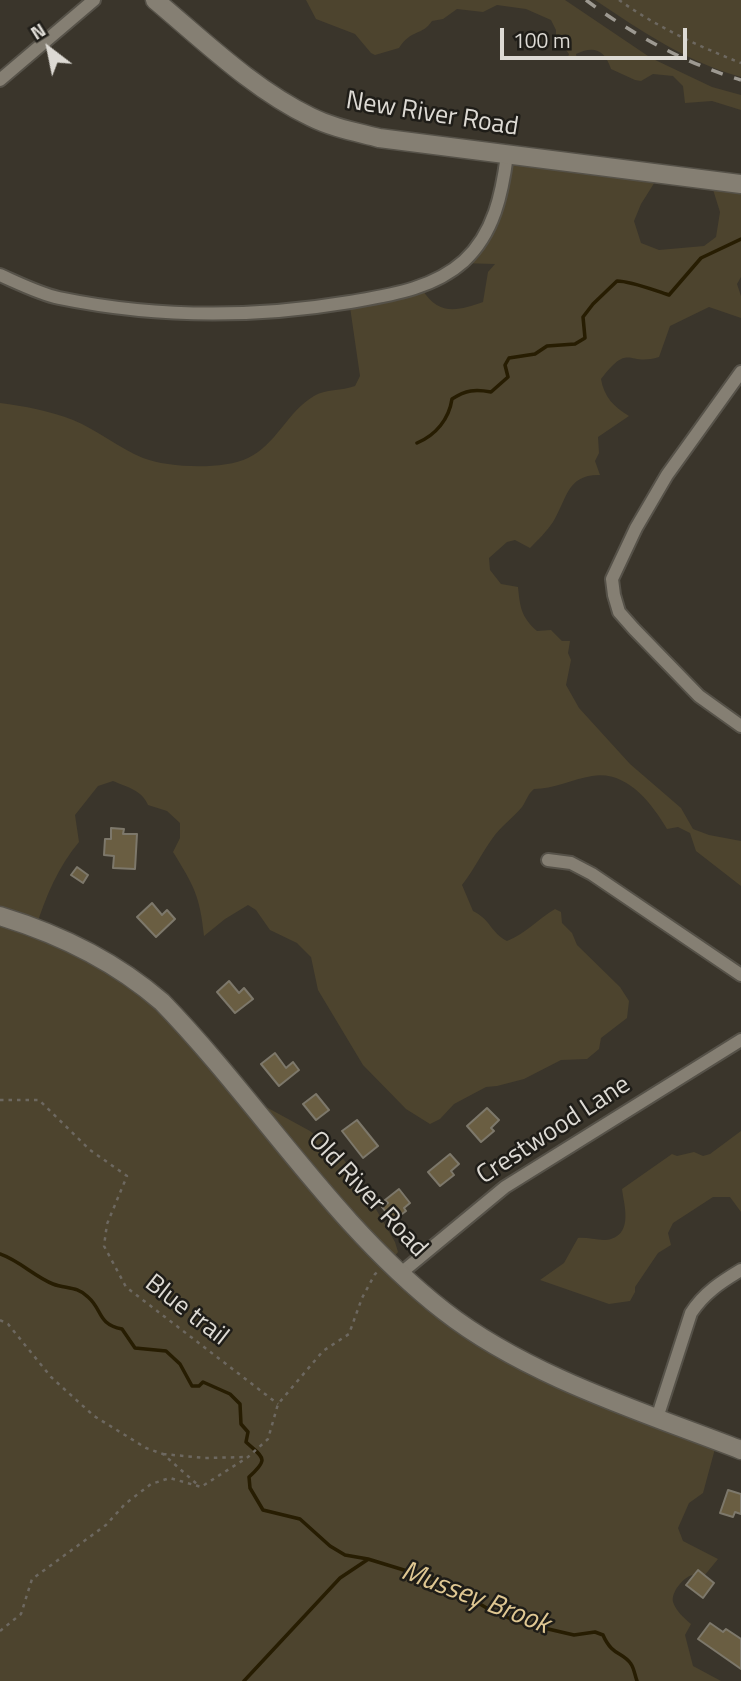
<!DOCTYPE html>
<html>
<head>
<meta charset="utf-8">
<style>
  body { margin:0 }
  #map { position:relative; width:741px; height:1681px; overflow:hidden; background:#3a352b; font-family:"Titillium Web",sans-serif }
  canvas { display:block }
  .north { position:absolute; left:14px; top:14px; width:70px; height:70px; -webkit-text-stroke:5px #1f1d18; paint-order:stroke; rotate:328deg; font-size:19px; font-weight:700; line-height:28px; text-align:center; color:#dddad4 }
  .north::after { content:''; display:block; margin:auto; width:24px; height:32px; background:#dddad4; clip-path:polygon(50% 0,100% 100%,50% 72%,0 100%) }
  .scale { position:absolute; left:500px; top:28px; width:187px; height:32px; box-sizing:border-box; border:4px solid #dddad4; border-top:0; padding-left:9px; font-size:21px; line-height:24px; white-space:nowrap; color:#dddad4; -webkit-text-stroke:5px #1f1d18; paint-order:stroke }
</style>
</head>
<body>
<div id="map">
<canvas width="741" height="1681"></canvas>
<div class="north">N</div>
<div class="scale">100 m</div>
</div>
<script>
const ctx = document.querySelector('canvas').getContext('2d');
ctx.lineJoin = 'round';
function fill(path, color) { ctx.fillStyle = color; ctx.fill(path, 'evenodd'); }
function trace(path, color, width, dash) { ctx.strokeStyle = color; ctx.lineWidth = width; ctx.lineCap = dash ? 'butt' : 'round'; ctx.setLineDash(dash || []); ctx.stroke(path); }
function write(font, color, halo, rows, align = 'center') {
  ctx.font = font + ' "Titillium Web",sans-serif'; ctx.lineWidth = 5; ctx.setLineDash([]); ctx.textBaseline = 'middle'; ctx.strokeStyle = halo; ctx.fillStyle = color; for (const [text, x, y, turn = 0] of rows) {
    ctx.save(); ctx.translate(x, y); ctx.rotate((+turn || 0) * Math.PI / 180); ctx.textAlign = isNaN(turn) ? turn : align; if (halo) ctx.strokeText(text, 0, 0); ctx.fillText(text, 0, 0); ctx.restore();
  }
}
fill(new Path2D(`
  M306,0h259l86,58 61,29 29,8v15l-29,-9 -27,2 -2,-17 -10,-10 -20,-2 -12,7 -6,-1 -24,-11c-6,-19 -17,-24 -35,-15l1,5 -10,1 2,-6 -13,-17v-7l-5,-10 -25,-11 -29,-4 -14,7 -26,-3 -14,10 -11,2c-10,15 -21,8 -33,27l-24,7 -4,-2 -16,-19 -39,-15z
  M595,0h146v77c-54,-15 -100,-46 -146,-77z
  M507,155l151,22 -17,27 -7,17 7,22 18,7 45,-4 12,-9 4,-25 -9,-29 30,-3v97l-4,7 4,12v22l-32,-11 -39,19 -11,31c-32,10 -29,-16 -58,22 3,18 13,28 28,37l-31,21 1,16 -4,8 5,14c-33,-1 -33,24 -47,47 -6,9 -15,18 -23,26l-15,-8 -8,2 -18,16 1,12 11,14 17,3c2,20 3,30 19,44l14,-1 11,11h8l-2,12 3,7 -5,25 13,23 51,56 51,44 12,21 16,6 32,6v45l-45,-35 -6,-18 -12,-6 -11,2c-16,-27 -41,-59 -75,-53 -19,3 -39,13 -58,13 -7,6 -7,11 -12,18 -9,11 -21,19 -30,32 -11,15 -18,31 -30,46l11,26c18,9 18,22 34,30 18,-7 31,-22 48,-32l6,3 1,11 10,10 5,12 43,42 9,14 -2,17 -26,20 -2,11 -12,10 -26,1 -37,19 -27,7 -11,1 -32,17 -14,15 -10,5 -24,-15 -43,-44 -45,-75 -7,-33 -14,-14 -27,-13 -14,-20 -8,-5 -23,14 -21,17c-4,-40 -10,-50 -31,-84l7,-14v-15l-13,-12 -19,-6c-6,-15 -21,-18 -35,-24l-15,5 -23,29 4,27c-21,25 -33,54 -43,85l90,49 131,126 53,29 31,25 18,24 36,62 3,10 -8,10 60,57 266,126 -13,48 -14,10 -11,25 5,13 35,18 -14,17c-3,0 -9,-1 -12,-1 -9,3 -21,17 -19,27 3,9 11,16 18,22l-6,11 8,31 28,15h-721v-1278c24,3 50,8 73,17 24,10 46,28 70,38 26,10 80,12 105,0 28,-13 39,-46 66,-62 11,-7 28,-5 41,-10l5,-10 -10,-69 72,-18c16,27 36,22 61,13l5,-30 7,-8 -34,-1 27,-33z
  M741,1131v81l-11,-15h-17l-40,26 -5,10 3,12 -13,8 -23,34v5l-5,9 -21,3 -69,-24 24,-17 14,-25c10,-1 24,4 33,1 22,-7 13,-34 11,-50l50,-35 5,2 17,-4 9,4 7,-2z`), '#4d442e');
trace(new Path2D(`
  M417,443c19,-8 32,-24 35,-44 14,-9 23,-10 39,-7l17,-15 -3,-12 4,-7 26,-4 12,-8 28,-2 10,-6 -2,-21 10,-13 24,-23c14,0 36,9 52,14l32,-37 40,-19
  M0,1254c20,7 35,23 53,30 13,5 24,2 35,13 15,13 9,27 34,32l13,19 31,3 14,13 12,22h7l4,-4 27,12 10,10 1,20 7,8 -2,10c17,16 24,16 3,35l1,11 13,22 37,9 30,27 15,9 23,4 75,23 47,28 28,12 56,13 21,-3 8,3c9,21 20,17 28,29 3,4 4,12 6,17
  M244,1681l96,-103 27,-18`), '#271d02', 3.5);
const building = new Path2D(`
  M111,828l13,1 -1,5h14l-2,35 -22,-1 1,-12 -10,-1 1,-16h6z
  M77,867l11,8 -5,8 -12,-8z
  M152,903l10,12 5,-5 8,9 -19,18 -19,-20z
  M229,981l10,12 5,-5 9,11 -18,14 -18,-21z
  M275,1053l11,15 7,-6 6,8 -20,16 -18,-22z
  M316,1094l13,16 -13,10 -13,-16z
  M487,1108l12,12 -8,8 3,3 -13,11 -14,-16z
  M357,1120l21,26 -15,12 -21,-27z
  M450,1154l9,10 -8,7 3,4 -14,11 -12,-14z
  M399,1189l11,14 -6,5 2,3 -13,10 -11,-14 6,-4 -3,-3z
  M728,1490l13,4v20l-6,-2 -2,5 -13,-4z
  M698,1570l16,13 -11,15 -17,-13z
  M710,1623l13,9 3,-3 15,10v30l-43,-30z`);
fill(building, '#6a5e42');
trace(building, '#7d786b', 2);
const street = new Path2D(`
  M0,80l94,-80
  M0,275c18,8 40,19 59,23 97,20 195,20 291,4 40,-7 83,-13 114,-41 30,-28 38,-67 43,-106
  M741,372l-74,103 -31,53 -24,51 2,16 5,17 15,17 65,67 42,30
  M548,860l23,3 21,11 149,101
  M401,1273l104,-86 236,-147
  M657,1418l34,-105c13,-20 30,-31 50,-43`);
const secondary = new Path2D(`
  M155,0c49,41 98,89 156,117 22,11 45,15 68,21l362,46
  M0,916c59,18 115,45 162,86 96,99 172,223 282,309 83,65 199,101 297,139`);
trace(street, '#565249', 16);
trace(secondary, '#565249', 21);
trace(new Path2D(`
  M619,0c38,27 79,46 122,63
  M0,1100h39l51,50 37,26 -20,48 -3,22 22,41 152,117
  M0,1320l8,4 43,53 43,39 52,32 17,6 35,31
  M163,1454l42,4 42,-1
  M0,1631l21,-17 11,-35 74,-54 19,-21 26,-20 19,-6 31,9 47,-30 20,-18 10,-35 45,-53 26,-17 13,-36 13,-24 4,-3`), '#6d6860', 2.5, [3.5, 5]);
trace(street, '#857f73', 12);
trace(secondary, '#857f73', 18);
trace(new Path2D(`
  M586,0c45,34 101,64 155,80`), '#9d9991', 3.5, [12, 12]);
write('26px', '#dddad4', '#1f1d18', [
  ["New River Road",432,115,9],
  ["Crestwood Lane",554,1131,-33],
  ["Old River Road",367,1195,47],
  ["Blue trail",186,1311,38]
]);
write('italic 28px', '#dfc792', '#1f1d18', [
  ["Mussey Brook",475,1599,21]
]);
</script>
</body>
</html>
